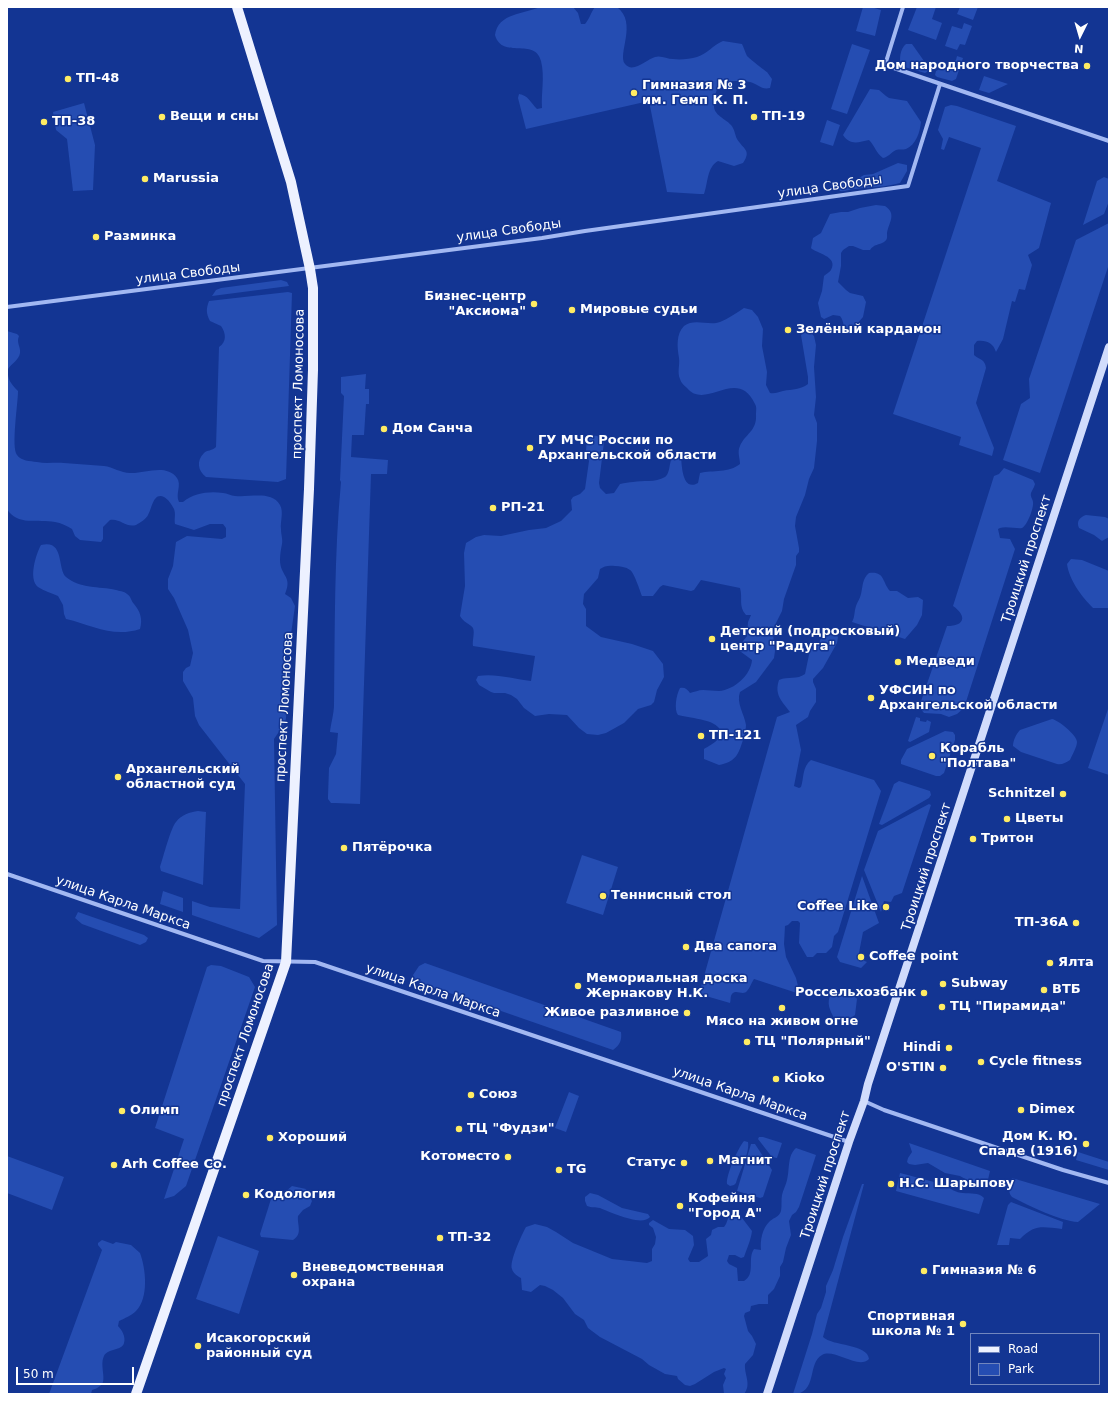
<!DOCTYPE html>
<html>
<head>
<meta charset="utf-8">
<style>
  body { margin:0 }
  #map { position:relative; width:1116px; height:1401px; overflow:hidden; background:#133593; font-family:"DejaVu Sans",sans-serif }
  canvas { display:block }
  .frame { position:absolute; inset:0; border:8px solid #fff; pointer-events:none }
  .legend { position:absolute; left:970px; top:1333px; width:130px; height:52px; box-sizing:border-box; background:#133593; border:1px solid #7186be; margin:0; padding:5px 7px; list-style:none; font-size:12px; color:#fff }
  .legend li { display:flex; align-items:center; gap:8px; height:20px }
  .legend b { width:20px; border:1px solid #7186be }
  .north { position:absolute; left:1060px; top:16px; width:40px; height:40px; -webkit-text-stroke:3px #133593; paint-order:stroke; rotate:185deg; font-size:11px; font-weight:700; line-height:16px; text-align:center; color:#fff }
  .north::after { content:''; display:block; margin:auto; width:14px; height:18px; background:#fff; clip-path:polygon(50% 0,100% 100%,50% 72%,0 100%) }
  .scale { position:absolute; left:16px; top:1367px; width:118px; height:18px; box-sizing:border-box; border:2px solid #fff; border-top:0; padding-left:5px; font-size:12px; line-height:14px; white-space:nowrap; color:#fff; -webkit-text-stroke:3px #133593; paint-order:stroke }
</style>
</head>
<body>
<div id="map">
<canvas width="1116" height="1401"></canvas>
<div class="frame"></div>
<ul class="legend">
<li><b style="height:5px;background:#edf1ff"></b>Road</li>
<li><b style="height:11px;background:#254db2"></b>Park</li>
</ul>
<div class="north">N</div>
<div class="scale">50 m</div>
</div>
<script>
const ctx = document.querySelector('canvas').getContext('2d');
ctx.lineJoin = 'round';
function fill(path, color) { ctx.fillStyle = color; ctx.fill(path, 'evenodd'); }
function trace(path, color, width, dash) { ctx.strokeStyle = color; ctx.lineWidth = width; ctx.lineCap = dash ? 'butt' : 'round'; ctx.setLineDash(dash || []); ctx.stroke(path); }
function write(font, color, halo, rows, align = 'center') {
  ctx.font = font + ' "DejaVu Sans",sans-serif'; ctx.lineWidth = 3; ctx.setLineDash([]); ctx.textBaseline = 'middle'; ctx.strokeStyle = halo; ctx.fillStyle = color; for (const [text, x, y, turn = 0] of rows) {
    ctx.save(); ctx.translate(x, y); ctx.rotate((+turn || 0) * Math.PI / 180); ctx.textAlign = isNaN(turn) ? turn : align; if (halo) ctx.strokeText(text, 0, 0); ctx.fillText(text, 0, 0); ctx.restore();
  }
}
fill(new Path2D(`
  M540,7h33l5,6 3,11h4c4,-4 6,-12 10,-17h22c21,16 0,47 8,57 8,10 22,-5 30,-7 6,-2 12,2 18,2 7,1 17,0 24,-2 10,-3 16,-12 26,-16l19,3c2,4 3,8 5,12 2,2 18,15 20,16l5,7 -2,9c-9,2 -12,-4 -20,-6 -4,-1 -9,-1 -13,-1 -18,-1 -22,7 -23,24 -1,10 12,14 17,20 4,5 4,10 6,14 6,10 15,11 6,24l-9,3 -16,-5c-11,6 -10,22 -14,33h-5l-32,-2 -18,-91 -123,28 -8,-31 1,-4c9,1 12,9 18,15l5,-1c-1,-15 3,-31 -1,-47 -6,-24 -39,-1 -46,-26 3,-22 29,-21 45,-28z
  M863,7h8l10,3 -6,26 -19,-5z
  M917,7h19l-4,12 10,4 -6,17 -28,-10z
  M960,7h18l-5,13 -16,-6z
  M964,23l8,3 -7,19 -5,-1 -3,6 -12,-4 7,-20 10,3z
  M852,44l18,6 -23,64 -16,-5z
  M906,44h6l17,24 -2,4 -2,1 -24,-7c-2,-7 -1,-17 5,-22z
  M957,56l6,2 -7,21 -4,2 -15,-4 -2,-2 1,-4 20,-11z
  M984,76l24,8 -19,9 -10,-3z
  M870,89l9,1 7,6 3,2 18,3 14,21c-1,10 -5,23 -15,27 -3,1 -7,0 -10,1 -5,2 -7,7 -13,8 -7,-5 -8,-12 -14,-18 -10,2 -19,6 -26,-5z
  M84,103l11,42 -2,45 -20,1 -6,-52 -11,-9 -3,-18z
  M951,105l6,1 59,20 -19,55 54,22 -12,45 -11,7 4,10 -7,25 -6,-1 -4,13 -3,-1 -9,38 -7,13c-3,-9 -9,-12 -19,-11l-3,4v10c6,5 11,4 12,13l-10,35 18,45 -2,8 -33,-11 2,-8 -68,-23 88,-266 -32,-11 -5,13 -3,-1 2,-10 -5,-9 7,-23z
  M827,120l13,5 -7,21 -13,-4z
  M898,163l9,2v6l-7,12c-13,4 -30,4 -44,6 -6,0 -10,3 -16,2l-2,-3 2,-3 12,-3 12,-7 9,-1z
  M1104,177l5,2v22l-5,13 -21,11 14,-44z
  M876,205l9,1c12,8 4,16 2,27 0,4 1,6 -3,9 -5,3 -10,2 -14,8h-7l-10,-4h-4l-6,4 -2,3v13l-3,16 8,8 4,3 13,3 3,6 -3,15 -13,15c-8,-2 -5,-10 -10,-16l-7,-1 -9,4 -3,-2 -3,-14 4,-12 2,-15c2,-2 6,-4 7,-6 8,-14 -16,-17 -20,-22l2,-10 8,-5 9,-19 11,-2h7l12,-4z
  M1109,223v41l-69,209 -37,-13 18,-56 9,-6 -1,-19 47,-139z
  M281,280l6,2 2,4 -77,10 4,-6 5,-2z
  M288,292l4,1 -6,186 -8,3 -72,-5c-8,-6 -10,-16 -2,-24 3,-3 8,-2 12,-6l3,-100c8,-5 7,-14 2,-21l-11,-5c-4,-8 -4,-12 -1,-20z
  M744,308l8,2 6,7 5,12 -1,17 5,26 -1,13 4,8c5,1 8,-1 13,-2 10,-2 17,-1 25,-7v-7l-7,-42 2,-3 8,1 3,3 2,9 -2,22 2,30 -2,18 3,8v18l-3,27 -5,11 -4,16 -9,22 -1,9 4,22v4l-3,4v9l-12,34 -2,12 -9,18v5l2,17 -1,7 -18,24 -16,10c-4,11 4,21 6,33 0,6 -2,12 -4,18 -4,13 -8,19 -23,22l-15,-6v-10c8,-5 19,-9 15,-21 -7,-9 -30,-10 -41,-13 -4,-5 -2,-20 2,-27 5,-1 7,1 10,5 5,-1 8,-3 13,-3 5,0 10,1 16,1 15,-1 32,-16 33,-31l-15,-11 10,-13 1,-14 3,-7h-5c-8,-9 -3,-17 -6,-27l-39,-8 -7,10 -3,1 -28,-6 -3,2 -7,9h-11c-2,-5 -8,-24 -12,-26 -4,-3 -10,-4 -15,-4 -6,-1 -11,0 -15,3l-2,9 -14,16 -1,10 3,5v17l15,11 31,7 21,7 10,13 1,13 -7,13 -3,12 -3,3 -13,4 -14,14 -18,10 -8,2 -11,-1 -8,-6 -12,-13 -18,-1 -14,2 -11,-8 -7,-9 -6,-4 -6,-2h-11l-3,-1 -12,-7 -3,-5 2,-4c17,-3 36,3 53,5l4,-25 -62,-10c-1,-5 2,-13 0,-18 -3,-4 -10,-6 -13,-12l5,-30 -1,-33 2,-10 10,-6 8,-2 17,1 28,-6 17,-2 15,-7 11,-11 -1,-10 2,-3 7,-3 5,-5 4,-28 -3,-10 1,-13c6,-4 14,-3 17,4l-5,41 1,5 6,6 8,-1 6,-9c5,-1 9,-2 13,-2 10,-2 22,1 32,-5 8,-6 1,-26 16,-20 1,8 1,35 17,26l2,-10c13,-3 29,0 40,-9 0,-6 -3,-12 0,-18 5,-12 17,-15 16,-31 0,-4 1,-8 -1,-11 -18,-38 -49,7 -68,-16 -3,-3 -6,-5 -7,-9 -3,-7 0,-14 -1,-21 -2,-11 -3,-24 5,-32 10,-8 25,0 36,-4 8,-3 16,-9 24,-14z
  M7,331l10,3 2,2c-3,7 2,11 1,17 -1,7 -8,10 -12,16 -1,10 3,15 10,22 0,13 -7,56 -1,64 4,6 13,6 20,7 9,2 18,0 27,1 13,1 27,2 40,3 9,1 17,7 26,7 14,1 36,-10 47,5 5,7 -2,16 2,24h4c11,-9 26,-11 40,-9 4,0 8,3 12,3 14,2 36,-6 45,9 4,7 0,17 1,24 0,6 2,10 1,15 -1,5 -2,10 -2,16 0,16 13,16 5,34l6,4 4,8 -4,28 -6,13 -1,4 6,19 -4,48 -1,5 -11,16 3,186 -18,13 -67,-23v-14l18,6 30,2 5,-125 -46,-59 -4,-9 -2,-18 -10,-17v-9l3,-4 4,-2 3,-13 -5,-23 -14,-32 -6,-9v-10l5,-13 3,-24 11,-6 35,3 4,-2v-9l-3,-4h-13l-16,6 -19,-6c-1,-5 1,-10 -1,-15 -2,-4 -6,-10 -10,-12 -11,-5 -12,12 -16,18 -1,3 -8,8 -12,10 -10,3 -16,-7 -26,-5l-7,7v12l-2,3 -21,-2 -5,-4 -3,-7c-5,-3 -11,-6 -17,-7 -17,-3 -38,4 -48,-13z
  M366,374l-1,15h4v15h-3l-2,31h-12l-1,22 37,3 -1,14h-16l-11,330 -25,-1h-4l-3,-4v-3l1,-28 7,-14 2,-21 -8,-1c1,-9 4,-19 4,-27 1,-75 0,-149 7,-223l-1,-2 4,-84 -3,-3v-16z
  M1004,468l29,12 2,4c-1,4 -3,6 -4,9 -1,4 2,6 2,9 1,6 -6,24 -11,26 -4,1 -16,-2 -22,0l-2,1 2,9 10,1 5,10 -51,159 -7,6 -8,3 -8,-3 -17,-1 -4,-5v-4l27,-78c18,0 20,-10 6,-20l41,-130 5,-2z
  M1086,515l19,2 4,2v18l-7,4 -8,-6 -15,-7c-3,-7 1,-11 7,-13z
  M41,545c24,-6 16,24 25,32 14,12 33,9 50,13 3,1 8,1 11,4 4,2 4,7 7,10 6,7 9,15 6,25 -27,9 -48,-4 -74,-10l-2,-5 -1,-9 -5,-9c-6,-3 -14,-5 -20,-9 -10,-8 -2,-33 3,-42z
  M1071,559l11,1 27,11v37h-16c-11,-11 -24,-28 -26,-44z
  M869,573c16,-2 13,9 21,18h7l11,7 10,-1 5,3 -1,15 -5,10 -12,14 -53,-17c3,-5 2,-10 4,-16 1,-4 4,-7 5,-12 2,-8 1,-15 8,-21z
  M828,631h5l2,2 3,4 -1,6 -14,25 -10,11v3l3,7v13l-6,9 -2,6 -12,8 5,25 -7,36 5,2 2,-1c3,-9 1,-20 10,-27l63,20 7,11 -43,141 -4,4 -2,11 -6,6h-9l-4,4h-6l-8,-14 1,-20 -2,-2h-6l-4,4 -3,1 -1,18 2,13 10,21 4,16 -46,-15c-3,4 -4,9 -7,12 -4,5 -11,-2 -15,3 -2,2 -1,7 -2,9l-31,-9 78,-277 13,-5c-8,-11 -16,-17 -11,-32 9,-4 18,0 26,-6l5,-24 7,-4 6,-11z
  M1108,709h1v66l-21,-7z
  M916,717l4,1v3l6,1 1,-2 4,2 -2,10 -19,10 -2,-1z
  M1052,719c6,1 25,16 25,23 0,5 -5,13 -7,18 -5,3 -8,5 -13,4l-36,-12 -8,-6c0,-5 3,-12 7,-16z
  M945,731l8,1 2,3v5l-11,33 -4,3h-4l-35,-12v-4l6,-11z
  M899,781l31,10 1,4 -2,3 -47,27 -3,-1 15,-40z
  M929,804l2,1 -29,88 -8,3 -3,6 -7,-1 -3,11 -17,-42 14,-39z
  M198,811l8,1 -3,73 -42,-14 -1,-4c3,-9 11,-40 16,-45 5,-7 14,-10 22,-11z
  M582,855l36,12 -15,48 -37,-12z
  M862,876l17,47 -16,9 -5,26 9,4 -6,6 -21,-6 -3,-5z
  M163,891l20,7v14l-23,-8z
  M78,912l66,23 4,3 -2,4 -6,3 -58,-21 -7,-6z
  M425,963l196,69c1,8 -1,13 -8,18l-198,-69 -2,-6 6,-9z
  M211,965l10,1 28,11 6,10 -69,199 -12,10 -10,3 20,-60 -29,-11 52,-161z
  M839,992l15,3 3,4 -2,16 -7,5 -14,-2c-4,-8 -8,-15 -3,-24z
  M569,1092l10,4 -13,36 -11,-4z
  M759,1137h4l19,6 -5,15 -5,-1 -14,-18z
  M744,1141l4,1c2,11 -9,30 -12,41l-2,2 -4,1 -3,-2c-1,-9 11,-36 17,-43z
  M909,1143l81,28 -3,13 -2,1 -13,-2 -12,-7 -15,-3 -17,-10 -13,2 -6,-1 -2,-2 1,-4 4,-6z
  M751,1144h4l17,26 -9,27 -3,1 -23,-7z
  M796,1148l20,7 -17,52 -3,5 -4,3 -3,6 2,14 -5,13 -3,14 -3,5v9l-6,13 -6,6v9h-9l-8,2 -1,5 -5,2 -1,3 4,15 4,5 4,8 -3,11 -8,9c-1,11 7,20 -1,30h-20l-1,-9 3,-7 -2,-4 2,-5 -2,-1 -10,4 -19,12 -5,2 -5,-1 -7,-6 -1,-3 -12,-2 -16,-9 -7,-6 -42,-22 -12,-9 -4,-8 -9,-6 -12,-16 -10,-8 -8,-4 -5,-1 -9,7 -9,-2 -1,-12c-4,-2 -8,-5 -9,-9 -3,-7 10,-35 14,-42l9,-3 12,3 9,5 17,11 39,16 35,4 5,-2v-12l3,-5 1,-7 -3,-9 -4,-3v-2l4,-3 16,9 16,1 8,6 1,9 -6,14 2,3h9l9,-6 -2,-17 5,-4 1,-5 6,-3h6l2,-3 3,-8 4,-3 6,1 13,17c-1,9 -5,17 -8,26l-3,1 -6,-3h-6l-2,6 2,3 8,4 1,13h6c12,-7 3,-22 10,-32l7,1c-1,-9 1,-22 9,-29 5,-4 9,-4 11,-10 1,-6 0,-11 1,-16 1,-5 4,-10 5,-15 3,-11 0,-24 9,-32z
  M1078,1152l31,10v8l-33,-10z
  M7,1156l57,21 -12,33 -45,-17z
  M900,1173c14,4 29,7 43,12 7,3 13,8 20,8 8,1 15,-1 21,5l-5,16 -83,-23z
  M1012,1178l88,26 -22,18c-18,-1 -49,-16 -66,-25 -5,-5 -2,-13 0,-19z
  M862,1184h2l-41,153c9,9 45,7 46,22 -11,11 -35,-11 -47,-4 -15,8 -4,39 -29,39l19,-60 5,-20 4,-6 5,-16v-6l7,-16 10,-33z
  M292,1186l14,3 6,12 -2,5 -7,4 -5,6c-1,9 5,18 -5,24l-32,-3 -1,-3 11,-35 14,-7z
  M590,1193l8,2 24,13 26,6 2,3c-8,10 -40,-5 -50,-9 -5,-1 -8,0 -13,-2l-2,-5v-4z
  M1011,1202l52,20 -1,7c-20,-2 -27,-5 -42,10l-10,-1 -1,7h-12l11,-40z
  M218,1236l41,15 -20,63 -43,-15z
  M102,1240l11,4 3,-2 15,3 9,8c6,16 9,45 -4,58 -5,5 -11,7 -17,10l-1,5c4,4 8,11 6,17 -2,8 -16,5 -20,13 -5,10 4,25 -4,30 -2,2 -5,3 -8,4l-1,4h-42l53,-144 -4,-5v-2z`), '#254db2');
trace(new Path2D(`
  M903,7l-18,58 224,76
  M7,307l535,-69 43,-7 323,-45 32,-102
  M7,874l256,87 52,1 534,180
  M864,1101l20,9 179,60 46,13`), '#a2b8f2', 4);
trace(new Path2D(`
  M767,1394l82,-252 15,-41 4,-17 241,-737`), '#d1dcfc', 8);
trace(new Path2D(`
  M136,1394l150,-432 23,-473 4,-119v-82l-3,-19 -19,-87 -54,-175`), '#edf1ff', 10);
for (const [x, y, r, color] of [
  [1087,66,4,"#ffec63"],
  [68,79,4,"#ffec63"],
  [634,93,4,"#ffec63"],
  [162,117,4,"#ffec63"],
  [754,117,4,"#ffec63"],
  [44,122,4,"#ffec63"],
  [145,179,4,"#ffec63"],
  [96,237,4,"#ffec63"],
  [534,304,4,"#ffec63"],
  [572,310,4,"#ffec63"],
  [788,330,4,"#ffec63"],
  [384,429,4,"#ffec63"],
  [530,448,4,"#ffec63"],
  [493,508,4,"#ffec63"],
  [712,639,4,"#ffec63"],
  [898,662,4,"#ffec63"],
  [871,698,4,"#ffec63"],
  [701,736,4,"#ffec63"],
  [932,756,4,"#ffec63"],
  [118,777,4,"#ffec63"],
  [1063,794,4,"#ffec63"],
  [1007,819,4,"#ffec63"],
  [973,839,4,"#ffec63"],
  [344,848,4,"#ffec63"],
  [603,896,4,"#ffec63"],
  [886,907,4,"#ffec63"],
  [1076,923,4,"#ffec63"],
  [686,947,4,"#ffec63"],
  [861,957,4,"#ffec63"],
  [1050,963,4,"#ffec63"],
  [943,984,4,"#ffec63"],
  [578,986,4,"#ffec63"],
  [1044,990,4,"#ffec63"],
  [924,993,4,"#ffec63"],
  [942,1007,4,"#ffec63"],
  [782,1008,4,"#ffec63"],
  [687,1013,4,"#ffec63"],
  [747,1042,4,"#ffec63"],
  [949,1048,4,"#ffec63"],
  [981,1062,4,"#ffec63"],
  [943,1068,4,"#ffec63"],
  [776,1079,4,"#ffec63"],
  [471,1095,4,"#ffec63"],
  [1021,1110,4,"#ffec63"],
  [122,1111,4,"#ffec63"],
  [459,1129,4,"#ffec63"],
  [270,1138,4,"#ffec63"],
  [1086,1144,4,"#ffec63"],
  [508,1157,4,"#ffec63"],
  [710,1161,4,"#ffec63"],
  [684,1163,4,"#ffec63"],
  [114,1165,4,"#ffec63"],
  [559,1170,4,"#ffec63"],
  [891,1184,4,"#ffec63"],
  [246,1195,4,"#ffec63"],
  [680,1206,4,"#ffec63"],
  [440,1238,4,"#ffec63"],
  [924,1271,4,"#ffec63"],
  [294,1275,4,"#ffec63"],
  [963,1324,4,"#ffec63"],
  [198,1346,4,"#ffec63"]
]) { const dot = new Path2D(); dot.arc(x, y, r, 0, 2 * Math.PI); ctx.fillStyle = color; ctx.fill(dot); trace(dot, '#133593', 1.5); }
write('bold 13px', '#fff', '#133593', [
  ["Дом народного творчества",1079,66,"right"],
  ["ТП-48",76,79],
  ["Гимназия № 3",642,86],
  ["им. Гемп К. П.",642,101],
  ["Вещи и сны",170,117],
  ["ТП-19",762,117],
  ["ТП-38",52,122],
  ["Marussia",153,179],
  ["Разминка",104,237],
  ["Бизнес-центр",526,297,"right"],
  ["\"Аксиома\"",526,312,"right"],
  ["Мировые судьи",580,310],
  ["Зелёный кардамон",796,330],
  ["Дом Санча",392,429],
  ["ГУ МЧС России по",538,441],
  ["Архангельской области",538,456],
  ["РП-21",501,508],
  ["Детский (подросковый)",720,632],
  ["центр \"Радуга\"",720,647],
  ["Медведи",906,662],
  ["УФСИН по",879,691],
  ["Архангельской области",879,706],
  ["ТП-121",709,736],
  ["Корабль",940,749],
  ["\"Полтава\"",940,764],
  ["Архангельский",126,770],
  ["областной суд",126,785],
  ["Schnitzel",1055,794,"right"],
  ["Цветы",1015,819],
  ["Тритон",981,839],
  ["Пятёрочка",352,848],
  ["Теннисный стол",611,896],
  ["Coffee Like",878,907,"right"],
  ["ТП-36А",1068,923,"right"],
  ["Два сапога",694,947],
  ["Coffee point",869,957],
  ["Ялта",1058,963],
  ["Мемориальная доска",586,979],
  ["Жернакову Н.К.",586,994],
  ["Subway",951,984],
  ["ВТБ",1052,990],
  ["Россельхозбанк",916,993,"right"],
  ["ТЦ \"Пирамида\"",950,1007],
  ["Живое разливное",679,1013,"right"],
  ["Мясо на живом огне",782,1022,"center"],
  ["ТЦ \"Полярный\"",755,1042],
  ["Hindi",941,1048,"right"],
  ["Cycle fitness",989,1062],
  ["O'STIN",935,1068,"right"],
  ["Kioko",784,1079],
  ["Союз",479,1095],
  ["Dimex",1029,1110],
  ["Олимп",130,1111],
  ["ТЦ \"Фудзи\"",467,1129],
  ["Дом К. Ю.",1078,1137,"right"],
  ["Спаде (1916)",1078,1152,"right"],
  ["Хороший",278,1138],
  ["Котоместо",500,1157,"right"],
  ["Магнит",718,1161],
  ["Статус",676,1163,"right"],
  ["Arh Coffee Co.",122,1165],
  ["TG",567,1170],
  ["Н.С. Шарыпову",899,1184],
  ["Кодология",254,1195],
  ["Кофейня",688,1199],
  ["\"Город А\"",688,1214],
  ["ТП-32",448,1238],
  ["Вневедомственная",302,1268],
  ["охрана",302,1283],
  ["Гимназия № 6",932,1271],
  ["Спортивная",955,1317,"right"],
  ["школа № 1",955,1332,"right"],
  ["Исакогорский",206,1339],
  ["районный суд",206,1354]
], 'left');
write('13px', '#fff', '#133593', [
  ["улица Свободы",830,187,-8],
  ["улица Свободы",509,231,-8],
  ["улица Свободы",188,274,-7],
  ["проспект Ломоносова",299,384,-89],
  ["Троицкий проспект",1027,559,-72],
  ["проспект Ломоносова",285,707,-87],
  ["Троицкий проспект",927,867,-72],
  ["улица Карла Маркса",123,903,19],
  ["улица Карла Маркса",433,991,19],
  ["проспект Ломоносова",246,1035,-71],
  ["улица Карла Маркса",740,1094,19],
  ["Троицкий проспект",826,1175,-72]
]);
</script>
</body>
</html>
